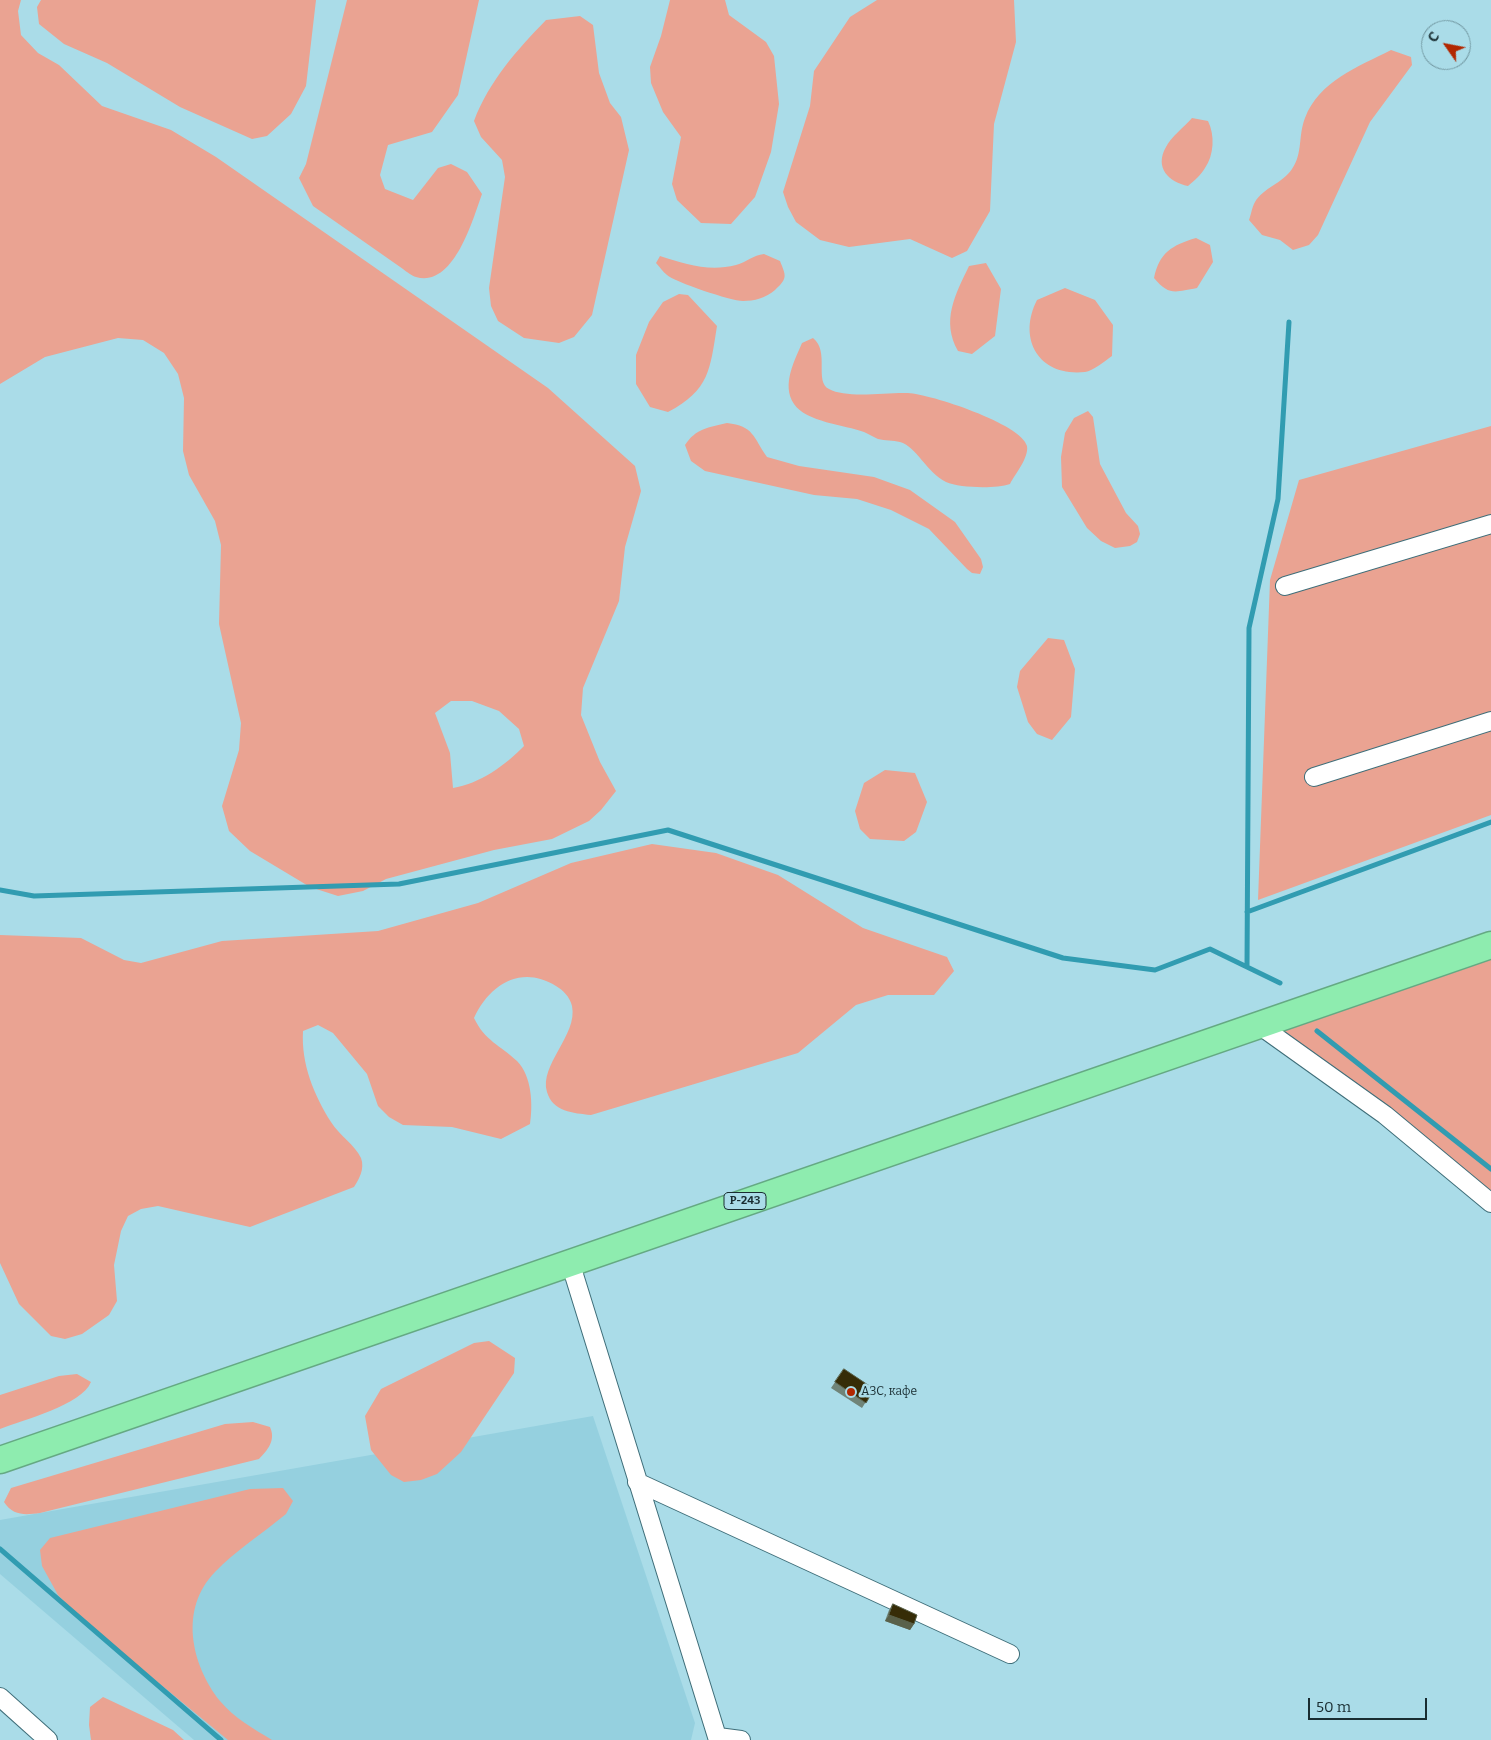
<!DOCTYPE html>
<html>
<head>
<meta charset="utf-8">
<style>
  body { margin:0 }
  #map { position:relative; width:1491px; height:1740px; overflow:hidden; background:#aadce8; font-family:Bitter,serif }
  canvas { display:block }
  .north { position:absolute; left:1421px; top:20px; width:50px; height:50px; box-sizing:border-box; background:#aadce8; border:1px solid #70969f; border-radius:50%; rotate:303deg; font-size:14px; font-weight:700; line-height:20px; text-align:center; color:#192d31 }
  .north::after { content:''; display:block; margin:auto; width:18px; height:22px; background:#b22700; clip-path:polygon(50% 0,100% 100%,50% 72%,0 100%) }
  .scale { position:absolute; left:1308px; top:1698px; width:119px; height:22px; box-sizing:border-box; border:2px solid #192d31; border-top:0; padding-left:6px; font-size:15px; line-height:18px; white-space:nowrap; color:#192d31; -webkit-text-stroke:4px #aadce8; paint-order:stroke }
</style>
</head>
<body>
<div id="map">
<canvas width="1491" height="1740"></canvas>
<div class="north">С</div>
<div class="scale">50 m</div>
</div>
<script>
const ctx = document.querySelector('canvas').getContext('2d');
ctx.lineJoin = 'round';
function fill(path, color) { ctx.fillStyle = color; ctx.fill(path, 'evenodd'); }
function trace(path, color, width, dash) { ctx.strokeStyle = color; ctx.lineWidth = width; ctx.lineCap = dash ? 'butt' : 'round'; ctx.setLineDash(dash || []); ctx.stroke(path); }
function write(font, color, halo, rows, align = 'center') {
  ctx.font = font + ' Bitter,serif'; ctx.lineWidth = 5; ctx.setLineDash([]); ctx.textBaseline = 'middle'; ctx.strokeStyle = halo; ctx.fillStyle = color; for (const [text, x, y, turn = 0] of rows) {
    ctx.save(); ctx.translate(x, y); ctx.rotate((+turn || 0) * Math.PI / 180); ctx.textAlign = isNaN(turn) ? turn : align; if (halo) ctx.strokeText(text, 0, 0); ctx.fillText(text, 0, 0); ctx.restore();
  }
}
fill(new Path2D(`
  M593,1416l102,307 -4,17h-497l-194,-166v-54z`), '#95d0df');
fill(new Path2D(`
  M0,0h21l-3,11 3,24 17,18 21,12 43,41 69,24 45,27 332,231 87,78 6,25 -16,56 -6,54 -36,87 -2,27 19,47 16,29 -15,19 -12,11 -37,18 -58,11 -108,29 -23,12 -25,5 -28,-9 -60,-36 -21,-20 -7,-25 17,-56 2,-27 -22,-99 2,-79 -6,-24 -26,-46 -6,-24 1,-53 -6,-24 -14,-21 -21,-13 -25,-2 -73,19 -45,27zM451,701h21l27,10 20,18 5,17c-18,19 -45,38 -71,42l-3,-35 -15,-40z
  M41,0h275l-10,86 -15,28 -24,22 -15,3 -72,-32 -73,-44 -43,-19 -25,-20 -2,-17z
  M347,0h132l-21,95 -26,37 -44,13 -8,30 5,14 28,11 25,-32 13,-4 16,8 15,22c-9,25 -28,94 -66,83 -4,-1 -9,-5 -13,-8l-90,-63 -14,-28 7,-14z
  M670,0h55l4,15 37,27 8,14 5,48 -8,48 -16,45 -24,27 -30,-1 -24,-23 -5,-16 9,-47 -18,-25 -12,-29 -1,-16 11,-31z
  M877,0h137l2,42 -22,82 -4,87 -23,40 -15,7 -42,-19 -61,8 -29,-7 -24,-18 -8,-15 -5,-15 27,-86 4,-35 36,-54z
  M580,16l13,9 6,48 11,30 11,14 8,33 -37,165 -18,22 -15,6 -35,-5 -26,-17 -7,-15 -2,-18 16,-111 -3,-17 -21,-23 -7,-16c15,-40 43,-71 72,-101z
  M1391,50l20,7 1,8 -42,57 -52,113 -9,10 -16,5 -13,-10 -18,-5 -13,-15c2,-5 3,-13 6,-18 8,-14 28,-19 37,-33 11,-16 6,-33 13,-51 14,-37 53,-51 86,-68z
  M1192,118l16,3c7,14 6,34 -3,47 -4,7 -11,13 -17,18 -19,-4 -34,-18 -22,-39 5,-10 18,-20 26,-29z
  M1196,238l14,7 3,17 -16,26c-22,4 -28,8 -43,-10 5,-25 18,-33 42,-40z
  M764,254l16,7c6,15 8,17 -5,29 -9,8 -21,11 -32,11 -12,0 -68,-19 -76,-26 -4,-3 -7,-8 -11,-12l4,-7c25,8 49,16 76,9 11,-3 17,-10 28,-11z
  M986,263l15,26 -6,47 -23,18 -14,-3c-17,-30 -3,-56 11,-85z
  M1065,288l30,12 18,25 -1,31c-7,5 -19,15 -27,16 -46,5 -68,-33 -48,-72z
  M679,294l9,1 29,31c-7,43 -7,64 -49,86l-18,-5 -14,-23v-29l13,-33 14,-20z
  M813,338c17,13 1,44 16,51 18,10 58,3 79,4 22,1 114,31 119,53 2,12 -12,28 -17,38 -15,5 -50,4 -64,-2 -19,-9 -30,-36 -46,-40 -7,-2 -15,-1 -22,-3 -5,-2 -9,-5 -14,-7 -19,-7 -58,-10 -70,-28 -13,-19 1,-44 8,-61z
  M1088,411l5,6 7,47 26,49 12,13 2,8 -3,8 -7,4 -15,2 -14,-7 -14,-13 -25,-41 -1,-30 4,-24 9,-15z
  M727,423c27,3 26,14 40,34l32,9 75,11 36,13 45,32 26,37 2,8 -3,7 -8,-1 -5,-4 -38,-40 -38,-19 -34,-11 -43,-4 -109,-24 -14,-10 -6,-16c10,-16 24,-18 42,-22z
  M1491,426v389l-233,85 12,-320 29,-100z
  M1048,638l16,2 11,29 -4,48 -19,23 -15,-6 -9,-12 -11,-35 3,-16z
  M885,770l30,3 12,29 -11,30 -12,9 -34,-2 -10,-10 -5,-18 9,-28z
  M652,844l64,9 62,22 85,53 84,29 7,14 -20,24h-46l-32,10 -58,48 -207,62c-18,-2 -38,-3 -44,-23 -8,-27 31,-57 25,-86 -2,-9 -9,-16 -16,-20 -35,-22 -67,-1 -82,32 11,23 26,27 43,43 15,15 16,44 13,63l-29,15 -49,-12 -49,-2 -14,-8 -11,-11 -11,-32 -34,-41 -15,-8 -15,6c-2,33 11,64 28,91 8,13 24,23 30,36 4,11 -2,21 -7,29l-104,40 -92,-21 -17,3 -13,7 -7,15 -7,34 3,36 -8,14 -27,19 -17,5 -14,-3 -32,-32 -19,-41v-328l81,3 43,22 17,3 81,-22 156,-10 100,-28 93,-40z
  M1491,945v258l-232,-178z
  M489,1341l26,17 -1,15 -53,79 -24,22 -16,6 -17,2 -13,-7 -20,-25 -6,-34 16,-27 93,-46z
  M77,1374l14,8c-9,23 -68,38 -91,47v-34l59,-19z
  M253,1422l17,5c6,13 -2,23 -11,32l-219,54c-15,2 -27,3 -36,-11l7,-14 214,-64z
  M283,1488l10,13 -7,13c-23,19 -51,37 -71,58 -36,37 -24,92 5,129 14,17 34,28 52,39h-44l-147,-121 -23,-24 -16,-29 -2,-16 10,-12 200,-49z
  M103,1697l70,33 11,10h-93l-2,-15 1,-18z`), '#eaa392');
trace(new Path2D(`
  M0,890l34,6 365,-12 269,-54 395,128 92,12 55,-21 70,34
  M1247,912l244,-90
  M1247,965l2,-337 29,-129 11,-177
  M1317,1031l174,138
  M0,1549l221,191`), '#319cb1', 5);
const minor = new Path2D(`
  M1285,586l206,-62
  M1314,777l177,-56
  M1259,1025l126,90 106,88
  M570,1262l148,478
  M637,1482l373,172
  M0,1697l48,43
  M718,1737l23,3`);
const highway = new Path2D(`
  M0,1460l1491,-515`);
trace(minor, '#3f6e79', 20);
trace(highway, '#65a983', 29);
trace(minor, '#fff', 18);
trace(highway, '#8eecaf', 26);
fill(new Path2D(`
  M844,1369l30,20 -12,19 -31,-20z
  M893,1604l21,20 -4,6 -25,-9 4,-11z`), '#708478');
fill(new Path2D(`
  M889,1615l25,9 -4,6 -25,-9z`), '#59614a');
const building = new Path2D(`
  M844,1369l30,20 -8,14 -31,-21z
  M893,1604l24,11 -3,9 -25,-9z`);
fill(building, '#362c07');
trace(building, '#59614a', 1);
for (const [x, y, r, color] of [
  [851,1392,5,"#b22700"]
]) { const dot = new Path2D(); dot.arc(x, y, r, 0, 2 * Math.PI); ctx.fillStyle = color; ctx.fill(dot); trace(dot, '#aadce8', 2); }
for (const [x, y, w] of [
  [745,1201,42]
]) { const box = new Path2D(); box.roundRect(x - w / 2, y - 8.5, w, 17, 4); ctx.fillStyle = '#aadce8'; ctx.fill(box); trace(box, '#192d31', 1); }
write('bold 11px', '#192d31', null, [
  ["Р-243",745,1201]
]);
write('12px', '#192d31', '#aadce8', [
  ["АЗС, кафе",861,1392]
], 'left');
</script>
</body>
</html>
